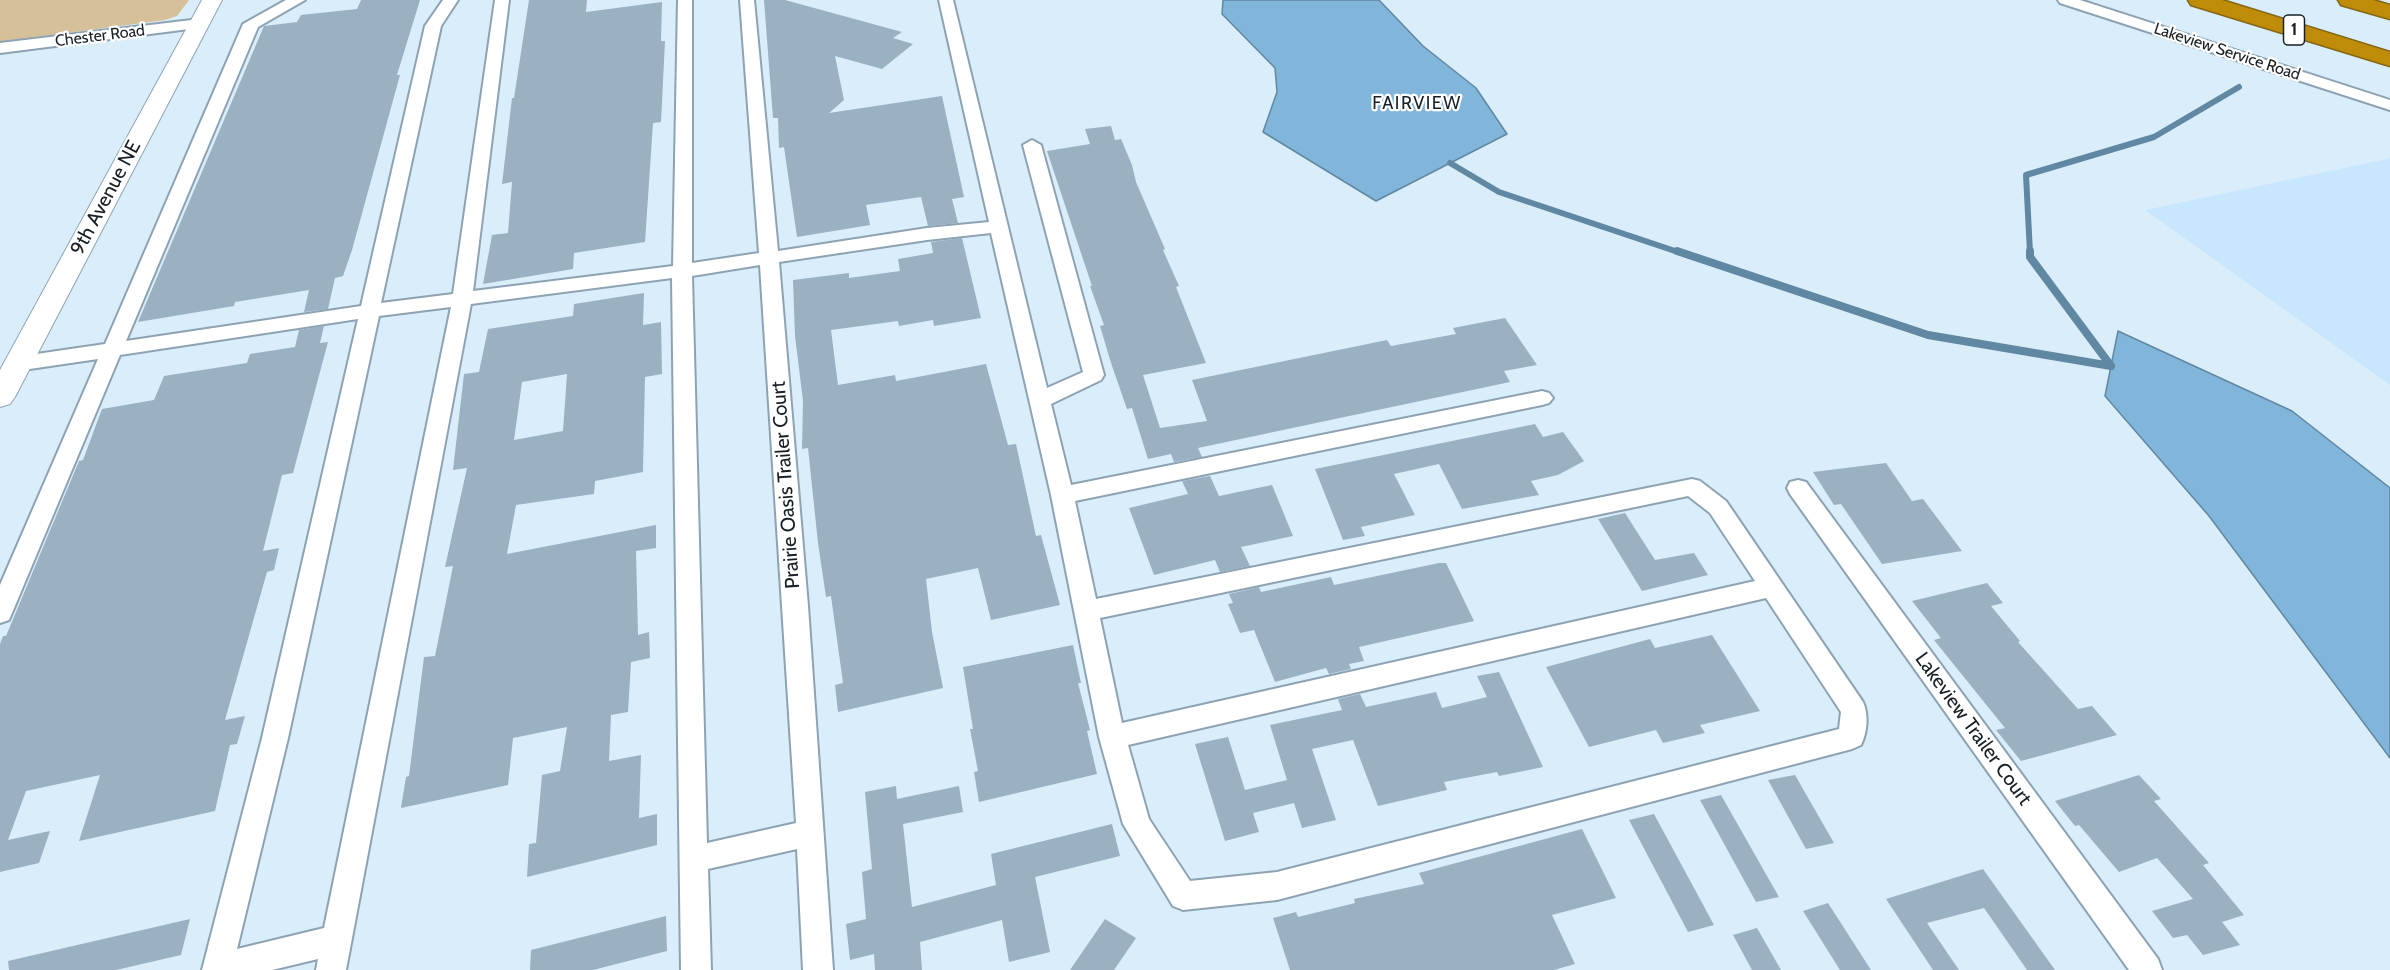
<!DOCTYPE html>
<html>
<head>
<meta charset="utf-8">
<style>
  body { margin:0 }
  canvas { display:block; background:#daedfb }
</style>
</head>
<body>
<canvas width="2390" height="970"></canvas>
<script>
const ctx = document.querySelector('canvas').getContext('2d');
ctx.lineJoin = 'round';
function fill(path, color) { ctx.fillStyle = color; ctx.fill(path, 'evenodd'); }
function trace(path, color, width, dash) { ctx.strokeStyle = color; ctx.lineWidth = width; ctx.lineCap = dash ? 'butt' : 'round'; ctx.setLineDash(dash || []); ctx.stroke(path); }
function write(font, color, halo, rows, align = 'center') {
  ctx.font = font + ' Cabin,sans-serif'; ctx.lineWidth = 4.5; ctx.setLineDash([]); ctx.textBaseline = 'middle'; ctx.strokeStyle = halo; ctx.fillStyle = color; for (const [text, x, y, turn = 0] of rows) {
    ctx.save(); ctx.translate(x, y); ctx.rotate((+turn || 0) * Math.PI / 180); ctx.textAlign = isNaN(turn) ? turn : align; if (halo) ctx.strokeText(text, 0, 0); ctx.fillText(text, 0, 0); ctx.restore();
  }
}
fill(new Path2D(`
  M2390,158v227l-245,-175 242,-51z`), '#c8e7fd');
fill(new Path2D(`
  M0,0h189l-12,16 -12,4 -165,22z`), '#d5c099');
const water = new Path2D(`
  M1223,0h156l44,46 53,42 31,46 -131,67 -113,-69 14,-40 -2,-24 -53,-54z
  M2118,331l174,80 98,77v270l-181,-242 -104,-120z`);
fill(water, '#81b5d9');
trace(water, '#6188a3', 1.5);
trace(new Path2D(`
  M1450,163l49,29 182,61
  M2030,253l-4,-78 128,-38 85,-50`), '#6188a3', 6);
trace(new Path2D(`
  M1677,251l251,84 183,31
  M2030,251v6l81,109`), '#6188a3', 8);
fill(new Path2D(`
  M361,0h59l-23,75h3l-48,175 -9,26 -8,2 -7,31 -24,3 5,-22 -74,12 -1,4 -96,16 126,-296 33,-4 4,-7 56,-6z
  M529,0h58l-1,12 76,-10 -1,39h4l-4,81 -8,1 -8,119 -71,11 -1,16 -90,15 9,-49 16,-2 4,-51 -10,2 10,-86h2z
  M764,0h21l117,32 -9,6 20,6 -31,25 -47,-13 9,44 -15,13 113,-17 22,101 -12,2 6,24 -30,3 -7,-29 -55,8 4,20 -73,12 -13,-90 -5,1 -1,-30h-5z
  M1111,126l4,14 6,-1 11,26 4,17 29,67 -2,1 16,36 -3,1 30,76 -63,12 17,53 47,-7 -15,-41 195,-40 4,6 65,-12 -3,-6 52,-10 32,47 -33,6 6,11 -312,66 4,9 -28,5 -3,-8 -23,5 -16,-51 -5,1 -16,-46 -11,-37 4,-1 -14,-39h2l-45,-135 43,-7 -5,-15z
  M962,238l19,80 -47,8 -1,-6 -34,6 -1,-5 -67,9 7,55 57,-10 1,6 90,-17 22,81 8,-1 20,92 5,-1 19,70 -69,15 -13,-52 -52,11 6,53 11,56 -105,24 -3,-27 8,-2 -12,-87 -5,1 -8,-54 -10,-95 -6,1 1,-48 -8,-65 -2,-56 56,-7v5l51,-7 -2,-12 35,-6 -2,-11z
  M644,293l-1,32 18,-3 1,52 -17,3 -2,95 -48,9 -1,13 -78,11 -9,49 149,-29v23l-20,3 2,84 11,-3 1,26 -19,4 -3,50 -17,3 -2,46 32,-6 -2,63 18,-4v31l-130,32 2,-33 7,-1 6,-68 18,-4 7,-44 -54,11 -5,47 -107,23 5,-31 3,-1 15,-119 11,-1 18,-90 -8,1 22,-99 -14,2 11,-96 15,-2 9,-43 85,-13 1,-12zM567,374l-4,57 -49,9 8,-58z
  M324,326l-4,17 8,-1 -35,131 -11,2 -19,76 16,-3 -5,22 -7,2 -42,148 20,-4 -8,28 -7,1 -15,66 -136,30 21,-66 -74,16 -18,49 42,-9 -11,32 -39,9v-228l3,-8h3l73,-175 4,-1 19,-51 52,-9 10,-24 83,-13 3,-9 45,-7 4,-17z
  M1535,424l8,13 20,-5 21,29 -26,14 -27,6 8,14 -77,14 -23,-45 -45,10 21,41 -54,12 4,9 -22,4 -28,-71z
  M1886,463l26,38 11,-2 39,52 -80,13 -41,-60 -7,1 -21,-33z
  M1210,476l9,20 53,-11 21,51 -52,11 9,19 -30,6 -5,-12 -61,15 -25,-67 59,-14 -6,-13z
  M1625,513l30,47 39,-7 14,22 -66,16 -44,-72z
  M1439,563h7l28,58 -115,26 5,14 -15,3 2,5 -22,5 -3,-6 -51,14 -21,-52 -14,3 -12,-29 5,-1 -4,-9 30,-7 2,5 70,-15 3,8z
  M1987,583l16,20 -12,3 29,35 -2,1 60,67 14,-3 25,29 -96,26 -25,-31 9,-2 -71,-88 7,-2 -29,-37z
  M1712,635l48,76 -60,14 5,8 -42,10 -7,-13 -67,17 -43,-80 104,-28 5,9z
  M1073,645l8,38h-3l12,47 -3,1 10,43 -118,28 -5,-30 4,-1 -8,-42h3l-10,-62z
  M1499,672l44,95 -44,9 -2,-4 -53,10 3,8 -69,16 -25,-66 -41,9 24,71 -34,8 -8,-25 -41,10 6,19 -34,9 -30,-97 33,-7 17,53 42,-10 -17,-55 72,-15 -4,-11 22,-5 6,13 70,-15 6,16 45,-11 -10,-21z
  M1795,775l39,68 -28,6 -38,-69z
  M2139,775l22,24 -7,2 55,62 -6,2 41,50 -22,7 18,23 -37,10 -16,-20 -14,3 -21,-27 41,-12 -36,-41 -38,14 -40,-47 -4,1 -20,-25z
  M896,786l1,13 62,-13 4,26 -60,12 9,83 84,-22 -5,-31 121,-30 8,32 -85,21 15,75 -41,10 -7,-42 -82,22 2,28h-47l-1,-16 -24,6 -4,-36 20,-5 -4,-47 10,-3 -7,-77z
  M1721,795l58,102 -23,5 -56,-102z
  M1654,814l60,111 -26,7 -59,-112z
  M1582,829l34,69 -64,17 23,49 -21,6h-264l-17,-52 23,-6 2,5 57,-14 -1,-4 70,-15 -5,-11z
  M1983,869l72,101h-28l-43,-62 -57,15 32,47h-26l-47,-71z
  M1828,903l43,67h-31l-37,-59z
  M666,916l1,35 -74,19h-63l1,-20z
  M190,919l-9,36 -65,15h-107l-1,-9z
  M1105,919l31,19 -22,32h-44z
  M1757,928l24,42h-29l-19,-35z`), '#9ab1c2');
const street = new Path2D(`
  M286,0h19l-47,27 -132,314 235,-35 64,-280 18,-26h15l-17,26 -60,277 72,-9 42,-294h14l-36,291 200,-25 5,-266h14v263l67,-10 -19,-253h14l24,251 149,-23 62,-6 -50,-222h14l94,388 36,-16 -60,-227 9,-5 9,5 63,230 -3,5 -50,24 20,81 471,-94 7,2 4,5 -4,5 -7,2 -467,96 21,98 596,-120 8,2 26,20 137,201c6,13 4,31 -2,43l-9,4 -575,151 -94,10 -10,-4 -50,-82 -24,-87 -48,-242 -60,-262 -64,7 -148,22 29,344 25,364h-30l-6,-121 -89,20 3,101h-30l-9,-692 -201,26 -125,666h-30l2,-11 -46,11h-70l60,-232 96,-419 -238,36 -108,258 -3,7 -9,3v-38l98,-226 -82,12 -7,-2 -3,-5 3,-5 7,-2 89,-13 138,-320zM760,265l36,558 -89,20 -15,-567zM451,307l-127,621 -87,21 51,-211 91,-422zM1688,496l22,17 45,68 -633,142 -22,-105zM1766,598l75,114 -2,17 -562,143 -87,9 -41,-62 -21,-74z
  M2058,0h22l310,100v10l-330,-107z
  M200,19l8,5 -3,3 -205,26v-10z
  M1798,480l8,2 352,477 4,11h-33l-339,-476 -3,-6 3,-6z`);
const secondary = new Path2D(`
  M202,0h20l-207,397 -5,7 -10,3v-37z`);
const highway = new Path2D(`
  M2188,0h34l168,52v14l-199,-61z
  M2338,0h35l17,5v14l-49,-14z`);
trace(street, '#8da3b3', 4);
trace(secondary, '#8da3b3', 2);
trace(highway, '#846613', 3);
fill(street, '#fff');
fill(secondary, '#fff');
fill(highway, '#be8c09');
write('16px', '#172026', '#fff', [
  ["Chester Road",100,36,-7],
  ["Lakeview Service Road",2227,52,18]
]);
for (const [x, y, w] of [
  [2294,30,21]
]) { const box = new Path2D(); box.roundRect(x - w / 2, y - 15, w, 30, 4.5); ctx.fillStyle = '#fff'; ctx.fill(box); trace(box, '#172026', 1.5); }
write('bold 18px', '#172026', null, [
  ["1",2294,30]
]);
ctx.letterSpacing = '1.5px';
write('18px', '#172026', '#fff', [
  ["FAIRVIEW",1417,104]
]);
ctx.letterSpacing = '0px';
write('20px', '#172026', '#fff', [
  ["9th Avenue NE",106,198,-62],
  ["Prairie Oasis Trailer Court",786,485,-94],
  ["Lakeview Trailer Court",1973,729,54]
]);
</script>
</body>
</html>
